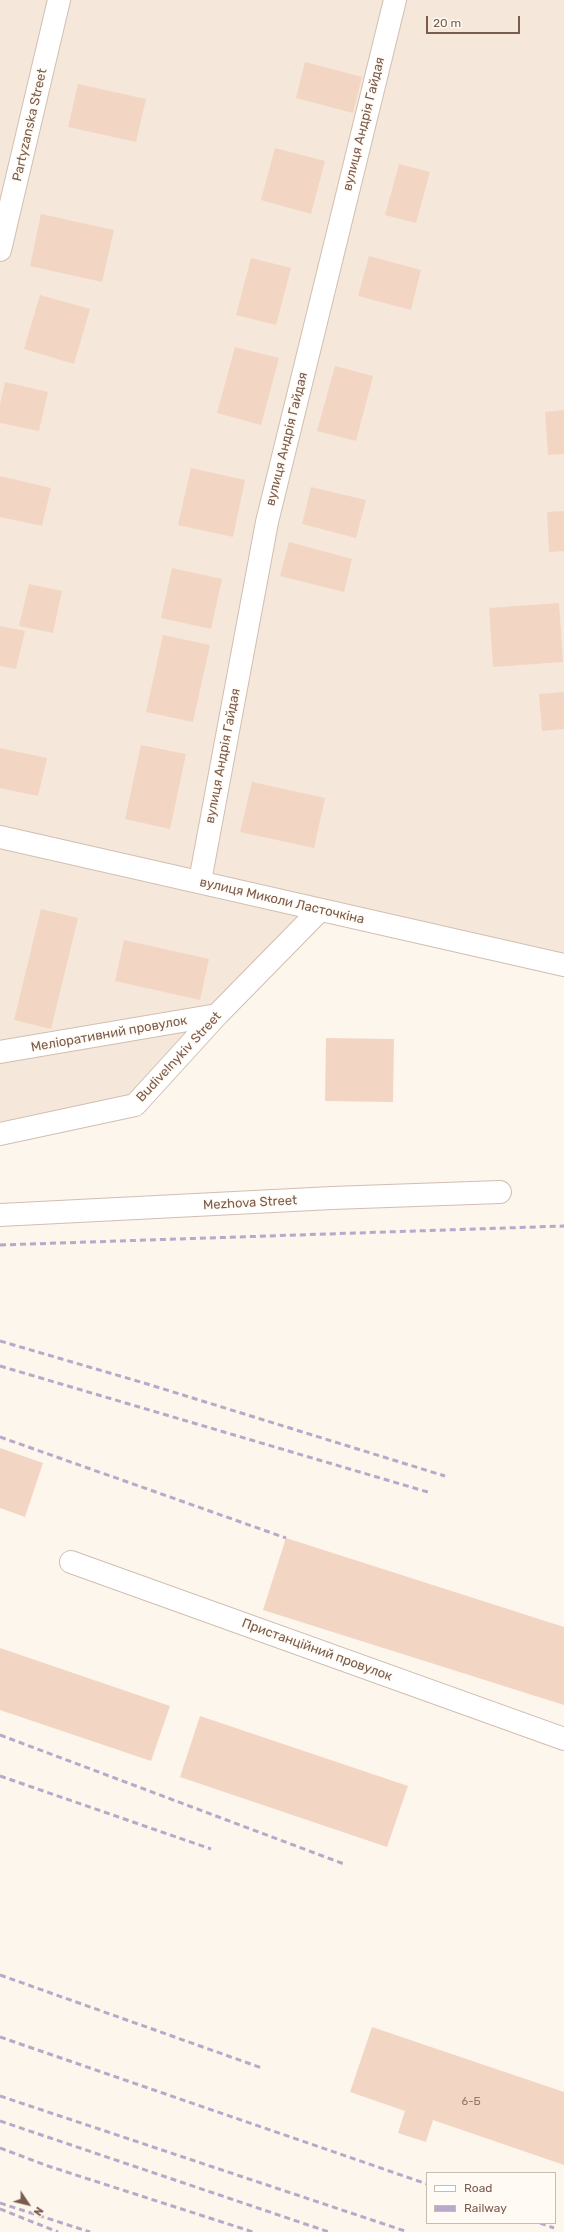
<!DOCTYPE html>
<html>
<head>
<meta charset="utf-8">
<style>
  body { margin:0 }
  #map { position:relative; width:564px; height:2232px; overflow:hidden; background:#fdf6ec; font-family:Rubik,sans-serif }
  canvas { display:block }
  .legend { position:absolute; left:426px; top:2172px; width:130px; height:52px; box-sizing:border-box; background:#fffaf3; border:1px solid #cabbb1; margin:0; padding:5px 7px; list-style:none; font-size:12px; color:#7a5c4d }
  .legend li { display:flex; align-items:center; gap:8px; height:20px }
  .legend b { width:20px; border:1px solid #cabbb1 }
  .north { position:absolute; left:8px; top:2184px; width:40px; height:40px; -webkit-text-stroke:3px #fffaf3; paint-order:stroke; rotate:125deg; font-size:11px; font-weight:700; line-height:16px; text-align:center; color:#7a5c4d }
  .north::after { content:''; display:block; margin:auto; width:14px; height:18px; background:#7a5c4d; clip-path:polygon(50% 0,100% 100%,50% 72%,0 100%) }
  .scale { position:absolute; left:426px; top:16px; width:94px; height:18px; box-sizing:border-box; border:2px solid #7a5c4d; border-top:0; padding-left:5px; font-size:12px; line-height:14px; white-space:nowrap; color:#7a5c4d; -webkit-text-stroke:3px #fffaf3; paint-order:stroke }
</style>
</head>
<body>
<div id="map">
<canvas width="564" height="2232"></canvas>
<ul class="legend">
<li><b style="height:5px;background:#fff"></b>Road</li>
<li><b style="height:5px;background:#b9a8c9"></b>Railway</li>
</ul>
<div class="north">N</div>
<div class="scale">20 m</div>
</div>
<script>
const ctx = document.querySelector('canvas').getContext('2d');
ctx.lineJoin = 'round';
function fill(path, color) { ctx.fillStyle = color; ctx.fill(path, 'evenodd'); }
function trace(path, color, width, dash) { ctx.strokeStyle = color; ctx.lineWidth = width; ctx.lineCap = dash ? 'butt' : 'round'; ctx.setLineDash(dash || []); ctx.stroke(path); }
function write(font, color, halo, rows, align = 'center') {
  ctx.font = font + ' Rubik,sans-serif'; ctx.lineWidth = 3; ctx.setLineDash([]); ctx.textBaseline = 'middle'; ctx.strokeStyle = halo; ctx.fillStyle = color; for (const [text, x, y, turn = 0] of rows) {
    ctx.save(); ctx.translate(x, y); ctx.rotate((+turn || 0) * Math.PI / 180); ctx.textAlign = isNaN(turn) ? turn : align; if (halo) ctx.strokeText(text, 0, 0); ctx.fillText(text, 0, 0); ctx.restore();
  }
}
fill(new Path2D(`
  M0,0h564v965l-244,-55 -185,195 -135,29z`), '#f5e8da');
fill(new Path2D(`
  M305,62l57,15 -9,36 -57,-15z
  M78,84l68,15 -10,43 -68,-15z
  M275,148l50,13 -14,53 -50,-14z
  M399,164l31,8 -14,51 -31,-8z
  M41,214l73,16 -12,52 -72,-16z
  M369,256l52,14 -10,40 -53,-14z
  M251,258l40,10 -15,57 -40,-10z
  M40,295l50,14 -16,55 -50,-15z
  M235,347l44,11 -18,67 -44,-12z
  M335,366l38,10 -17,65 -39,-10z
  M5,382l43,10 -9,39 -39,-8v-19z
  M564,410v44l-16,1 -3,-43z
  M191,468l54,12 -12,57 -55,-12z
  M0,476l51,12 -9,38 -42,-9z
  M311,487l55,13 -10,38 -54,-14z
  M564,511v40l-15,1 -2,-40z
  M289,542l63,17 -8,33 -64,-16z
  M172,568l50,11 -11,50 -50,-11z
  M29,584l33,7 -9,42 -34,-7z
  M559,603l4,59 -70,5 -4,-59z
  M0,626l25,5 -9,38 -16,-3z
  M163,635l47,10 -17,77 -47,-10z
  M564,692v37l-22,2 -3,-37z
  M141,745l45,9 -16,75 -45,-10z
  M0,748l47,10 -9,38 -38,-8z
  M252,782l73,16 -11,50 -74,-16z
  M41,909l37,9 -27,111 -37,-9z
  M124,940l85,19 -9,41 -85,-19z
  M326,1038l68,1 -1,63 -68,-1z
  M0,1448l43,15 -18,54 -25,-9z
  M286,1538l278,89v78l-301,-95z
  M0,1648l170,58 -19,55 -151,-51z
  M200,1716l208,70 -21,61 -207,-70z
  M372,2027l192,65v73l-131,-45 -7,22 -28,-9 7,-22 -55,-19z`), '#f3d5c3');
const minor = new Path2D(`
  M0,250l59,-250
  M0,837l564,128
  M200,881l67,-359 128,-522
  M0,1052l217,-37
  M0,1134l135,-29 82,-90 103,-105
  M0,1215l332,-17 168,-6
  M71,1562l493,177`);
trace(minor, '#d1beb0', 24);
trace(minor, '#fff', 22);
trace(new Path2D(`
  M0,1245l564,-19
  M0,1341l144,42 301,93
  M0,1366l431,127
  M0,1437l286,101
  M0,1735l344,129
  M0,1776l211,73
  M0,1975l262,93
  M0,2037l427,147
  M0,2096l408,136
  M0,2121l329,111
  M0,2148l48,18 205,66
  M0,2203l90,29
  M0,2209l58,23
  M540,2223l14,5`), '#b9a8c9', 3, [6, 4]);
write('11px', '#987a6a', null, [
  ["6-Б",471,2102]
]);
write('13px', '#7a5c4d', '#fffaf3', [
  ["вулиця Андрія Гайдая",364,124,-76],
  ["Partyzanska Street",30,125,-77],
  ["вулиця Андрія Гайдая",287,439,-76],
  ["вулиця Андрія Гайдая",223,756,-79],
  ["вулиця Миколи Ласточкіна",282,901,13],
  ["Меліоративний провулок",109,1034,-10],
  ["Budivelnykiv Street",179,1057,-47],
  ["Mezhova Street",250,1203,-3],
  ["Пристанційний провулок",317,1650,20]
]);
</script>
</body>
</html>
